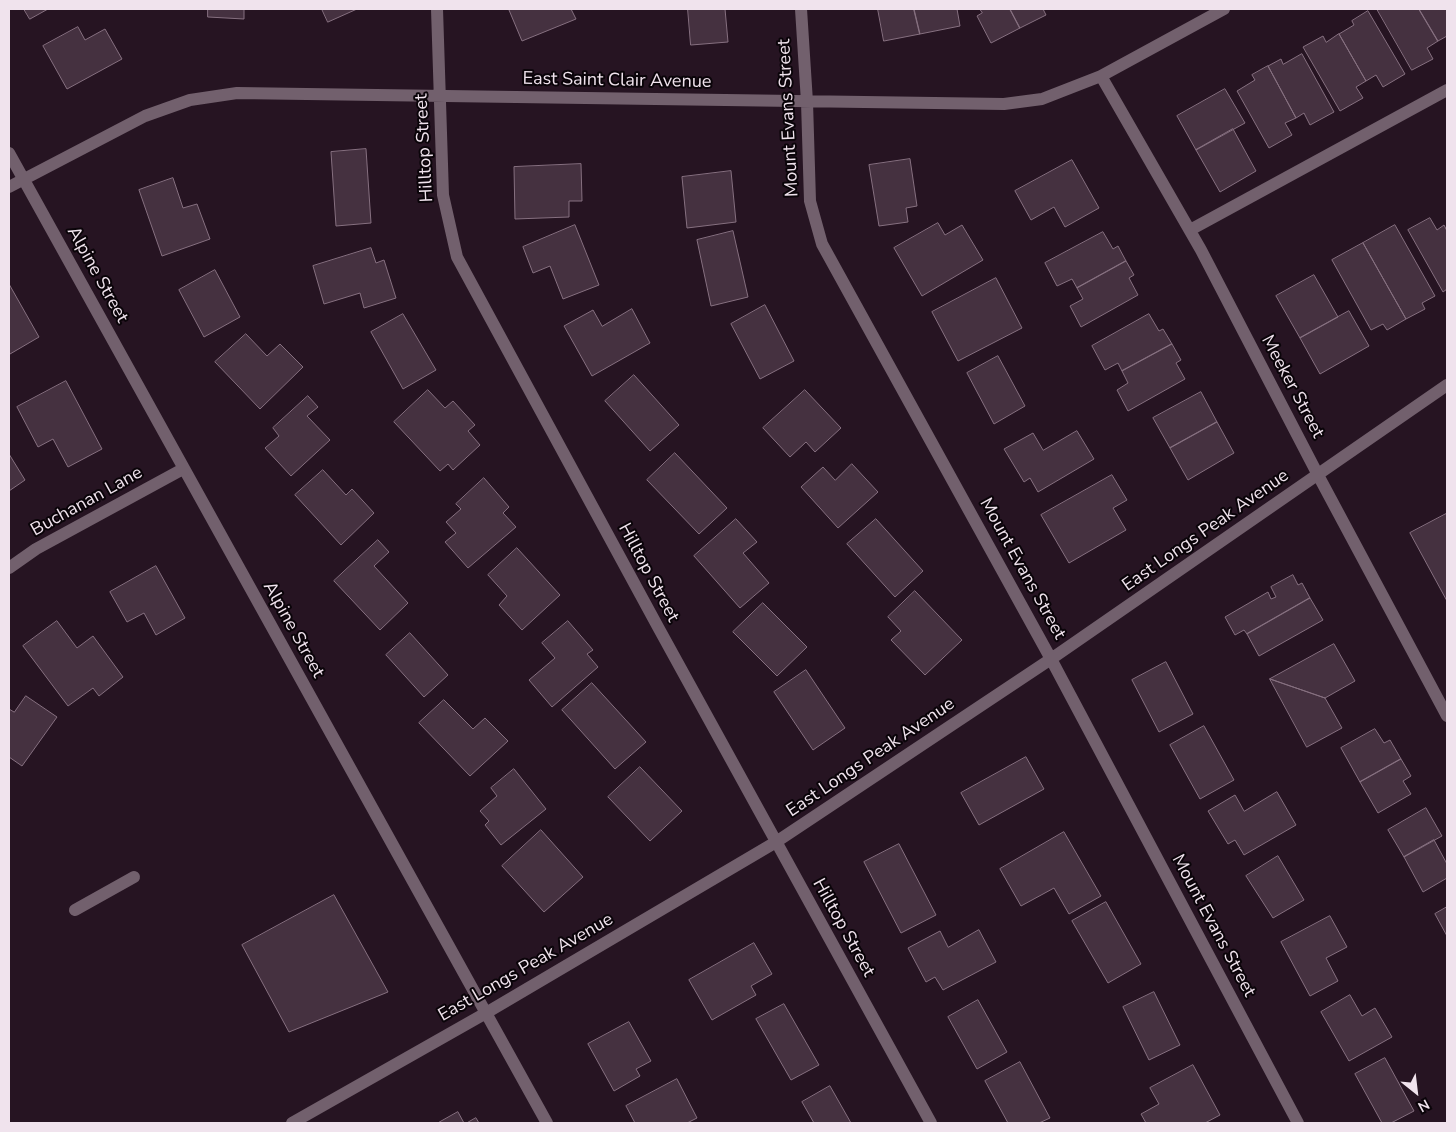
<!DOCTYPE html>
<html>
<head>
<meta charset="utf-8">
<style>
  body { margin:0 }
  #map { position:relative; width:1456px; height:1132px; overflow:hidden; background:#261422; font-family:"Nunito Sans",sans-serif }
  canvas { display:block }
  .frame { position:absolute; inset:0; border:10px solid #f0e3ed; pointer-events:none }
  .north { position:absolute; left:1391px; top:1067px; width:50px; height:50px; -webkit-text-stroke:4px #0a0409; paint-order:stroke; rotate:151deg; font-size:14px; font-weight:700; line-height:20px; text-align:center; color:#f0e3ed }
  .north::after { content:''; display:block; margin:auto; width:18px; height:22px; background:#f0e3ed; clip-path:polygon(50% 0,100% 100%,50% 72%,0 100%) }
</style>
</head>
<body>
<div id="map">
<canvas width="1456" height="1132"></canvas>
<div class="frame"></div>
<div class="north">N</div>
</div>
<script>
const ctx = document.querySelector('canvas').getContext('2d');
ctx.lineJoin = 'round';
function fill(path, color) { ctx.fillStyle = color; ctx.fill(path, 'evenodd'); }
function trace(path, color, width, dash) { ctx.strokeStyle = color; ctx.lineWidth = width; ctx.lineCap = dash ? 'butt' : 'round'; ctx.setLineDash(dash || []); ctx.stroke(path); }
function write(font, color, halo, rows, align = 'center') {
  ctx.font = font + ' "Nunito Sans",sans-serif'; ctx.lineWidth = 4; ctx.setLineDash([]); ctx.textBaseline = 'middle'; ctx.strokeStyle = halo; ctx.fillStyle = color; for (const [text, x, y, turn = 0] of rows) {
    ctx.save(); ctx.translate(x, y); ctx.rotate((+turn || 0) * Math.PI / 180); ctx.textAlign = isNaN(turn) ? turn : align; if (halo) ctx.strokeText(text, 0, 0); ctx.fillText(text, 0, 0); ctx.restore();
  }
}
const building = new Path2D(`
  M24,9h24l-18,10z
  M208,9h36v10l-36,-2z
  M322,9h35l-29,13z
  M512,9h59l5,10 -54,22 -13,-31z
  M688,9h37l3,33 -37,3z
  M878,9h36l6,25 -36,7z
  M914,9h43l3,17 -40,8z
  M980,9h30l10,19 -29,15 -14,-27 5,-3z
  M1010,9h33l3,6 -26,13z
  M1377,9h42l19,32 -11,7 6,11 -21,11z
  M1419,9h28v27l-9,5z
  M1368,11l37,63 -22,13 -7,-12 -10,6 -27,-47 15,-9 -2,-4z
  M78,27l7,13 20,-11 17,30 -55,30 -24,-43z
  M1339,34l27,47 -10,6 7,11 -23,13 -37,-64 20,-11 3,6z
  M1302,54l32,58 -24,13 -6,-12 -8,5 -28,-52 13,-7 2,5z
  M1268,66l28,52 -11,5 7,12 -23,13 -32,-57 18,-11 -3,-5z
  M1225,89l20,34 -49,27 -19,-34z
  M1233,129l23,42 -36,21 -24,-42z
  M366,149l5,74 -35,3 -5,-74z
  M910,159l7,47 -11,2 2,14 -29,4 -10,-61z
  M1072,160l27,48 -34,19 -11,-20 -23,13 -16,-29z
  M581,164l1,37h-13v16l-54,2 -1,-52z
  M731,171l5,51 -49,6 -5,-51z
  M173,178l10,30 14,-4 13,35 -48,17 -23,-66z
  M1430,218l7,12 7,-5 3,6v58l-4,3 -35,-62z
  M938,223l7,12 17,-10 21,35 -61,36 -28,-48z
  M575,225l24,60 -36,14 -13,-33 -17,7 -10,-26z
  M1395,225l40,71 -13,7 3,6 -19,10 -43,-76z
  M733,231l15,66 -37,9 -14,-66z
  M1103,232l10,17 5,-3 8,15 -49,27 -5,-9 -15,7 -12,-23z
  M1363,243l43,76 -19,11 -4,-6 -12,6 -39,-70z
  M371,248l5,15 8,-3 12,38 -32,10 -4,-15 -36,11 -11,-38z
  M1126,261l8,14 -5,3 9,17 -57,32 -11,-21 13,-7 -6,-11z
  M215,270l25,47 -36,20 -25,-47z
  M1314,275l24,42 -38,21 -24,-42z
  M996,278l26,50 -64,33 -26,-49z
  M9,284l30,53 -29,17 -1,-1z
  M765,305l29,56 -34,18 -29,-55z
  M632,309l18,34 -58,33 -28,-50 29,-16 9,16z
  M1349,311l20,35 -49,28 -20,-36z
  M403,314l33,56 -33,19 -32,-57z
  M1149,314l10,17 4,-2 9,15 -50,27 -4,-8 -13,7 -13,-24z
  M246,334l21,22 13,-12 23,23 -43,42 -45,-47z
  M1172,344l9,16 -5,3 9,16 -57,32 -11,-21 11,-7 -6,-12z
  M998,356l27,50 -31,18 -27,-51z
  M634,375l45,50 -29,26 -45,-50z
  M66,381l36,68 -34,18 -15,-28 -15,8 -21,-40z
  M428,390l17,18 8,-7 22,24 -7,6 12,14 -27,25 -5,-6 -8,7 -46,-49z
  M805,390l36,38 -26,24 -9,-10 -16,15 -27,-29z
  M1201,392l16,30 -47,26 -17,-30z
  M308,396l10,11 -11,9 23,24 -39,36 -26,-28 14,-12 -6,-8z
  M1217,422l17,31 -46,27 -18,-32z
  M1077,431l17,28 -56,33 -8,-14 -6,4 -20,-33 29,-16 10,17z
  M675,453l52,55 -28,26 -52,-54z
  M9,454l16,26 -16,11z
  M852,464l26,28 -40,36 -37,-41 22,-20 12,13z
  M323,470l23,25 6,-6 22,24 -33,32 -46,-50z
  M1112,475l15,25 -14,8 13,22 -57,33 -28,-48z
  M484,478l25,29 -6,6 13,14 -48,41 -23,-26 11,-9 -10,-11 15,-13 -5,-5z
  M1446,514l1,2v85l-37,-68z
  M736,519l21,23 -14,11 26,30 -29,25 -46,-52z
  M876,519l47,52 -28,26 -48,-53z
  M378,540l11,12 -15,14 34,37 -28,27 -46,-49z
  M517,548l43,47 -38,35 -23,-25 8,-9 -19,-21z
  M156,566l29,52 -29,17 -12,-22 -17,9 -17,-30z
  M1293,575l5,10 4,-2 8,15 -63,36 -3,-4 -9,5 -10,-18 43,-25 3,7 5,-2 -5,-10z
  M915,591l47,49 -37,35 -34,-35 10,-9 -13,-14z
  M1310,598l13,22 -64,36 -12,-22z
  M763,603l44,44 -30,29 -44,-44z
  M57,621l20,27 16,-12 30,41 -24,19 -6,-8 -25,18 -45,-60z
  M568,621l25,29 -6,4 11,13 -46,40 -23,-27 26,-22 -13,-15z
  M410,633l38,42 -24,22 -38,-42z
  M1334,644l21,37 -30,17 -55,-19z
  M1166,662l27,52 -34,18 -27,-52z
  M806,670l39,58 -32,22 -39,-58z
  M1270,679l55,19 17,30 -35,19z
  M592,683l54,59 -31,27 -53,-59z
  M26,696l31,21 -35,49 -13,-9v-48l5,3z
  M444,700l29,29 12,-11 23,23 -38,35 -51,-53z
  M1204,726l30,54 -34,19 -30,-54z
  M1375,729l9,14 6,-3 11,19 -41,23 -19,-34z
  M1026,757l18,32 -65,36 -18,-32z
  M1401,759l10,17 -8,5 8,13 -33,19 -18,-31z
  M640,767l42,44 -32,30 -42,-44z
  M514,769l32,40 -45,36 -16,-20 4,-4 -9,-10 17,-15 -6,-8z
  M1277,792l19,33 -52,30 -9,-15 -7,4 -20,-33 27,-16 9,16z
  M1426,808l16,28 -38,21 -16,-27z
  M541,830l42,47 -39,35 -42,-46z
  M1064,832l37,64 -32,18 -15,-26 -33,18 -21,-37z
  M1434,840l13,24v14l-24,14 -19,-35z
  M899,844l37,71 -35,18 -37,-71z
  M1278,856l26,44 -31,18 -27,-42z
  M334,895l54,97 -99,40 -47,-87z
  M1106,902l35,62 -33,19 -36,-62z
  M1447,907v29l-12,-22z
  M1330,916l17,31 -21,11 12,23 -28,15 -29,-54z
  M979,930l17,32 -53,28 -8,-13 -9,5 -18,-34 32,-17 8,16z
  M754,943l18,31 -21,12 5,9 -44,25 -23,-40z
  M1154,992l26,53 -31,15 -26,-53z
  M1350,995l12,21 13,-8 17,29 -43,24 -28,-49z
  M978,1000l29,52 -30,17 -29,-52z
  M784,1004l35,61 -28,15 -35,-61z
  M629,1022l22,39 -15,8 4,7 -26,15 -26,-47z
  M1385,1058l29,53 -23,12h-9l-27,-49z
  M1020,1062l30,56 -11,5h-31l-23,-42z
  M1193,1065l27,50 -15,8h-59l-5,-9 18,-10 -9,-16z
  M677,1079l20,39 -10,5h-52l-9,-17z
  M830,1086l21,37h-37l-12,-21z
  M458,1112l6,11h-26z
  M476,1118l3,5h-12z`);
fill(building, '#453140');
trace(building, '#867080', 1);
trace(new Path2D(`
  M437,9l6,186 14,62 201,370 273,496
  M801,9l6,93 3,99 12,43 229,415 247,464
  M1101,76l100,174 117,225 129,241
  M9,153l538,970
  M9,187l136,-71 45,-16 47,-7 767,11 38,-5 59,-23 123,-67
  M1190,230l257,-140
  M9,568l27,-19 147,-80
  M75,910l59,-33
  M292,1123l194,-110 290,-171 275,-183 396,-274`), '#72606d', 12);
write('18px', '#f0e3ed', '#0a0409', [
  ["East Saint Clair Avenue",617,81,1],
  ["Mount Evans Street",789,118,-93],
  ["Hilltop Street",425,148,-93],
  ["Alpine Street",97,275,61],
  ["Meeker Street",1292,387,62],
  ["Buchanan Lane",87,502,-29],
  ["East Longs Peak Avenue",1206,531,-35],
  ["Mount Evans Street",1022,569,61],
  ["Hilltop Street",648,573,62],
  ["Alpine Street",293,630,61],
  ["East Longs Peak Avenue",871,758,-34],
  ["Mount Evans Street",1213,926,62],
  ["Hilltop Street",843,928,61],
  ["East Longs Peak Avenue",526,968,-30]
]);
</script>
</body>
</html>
